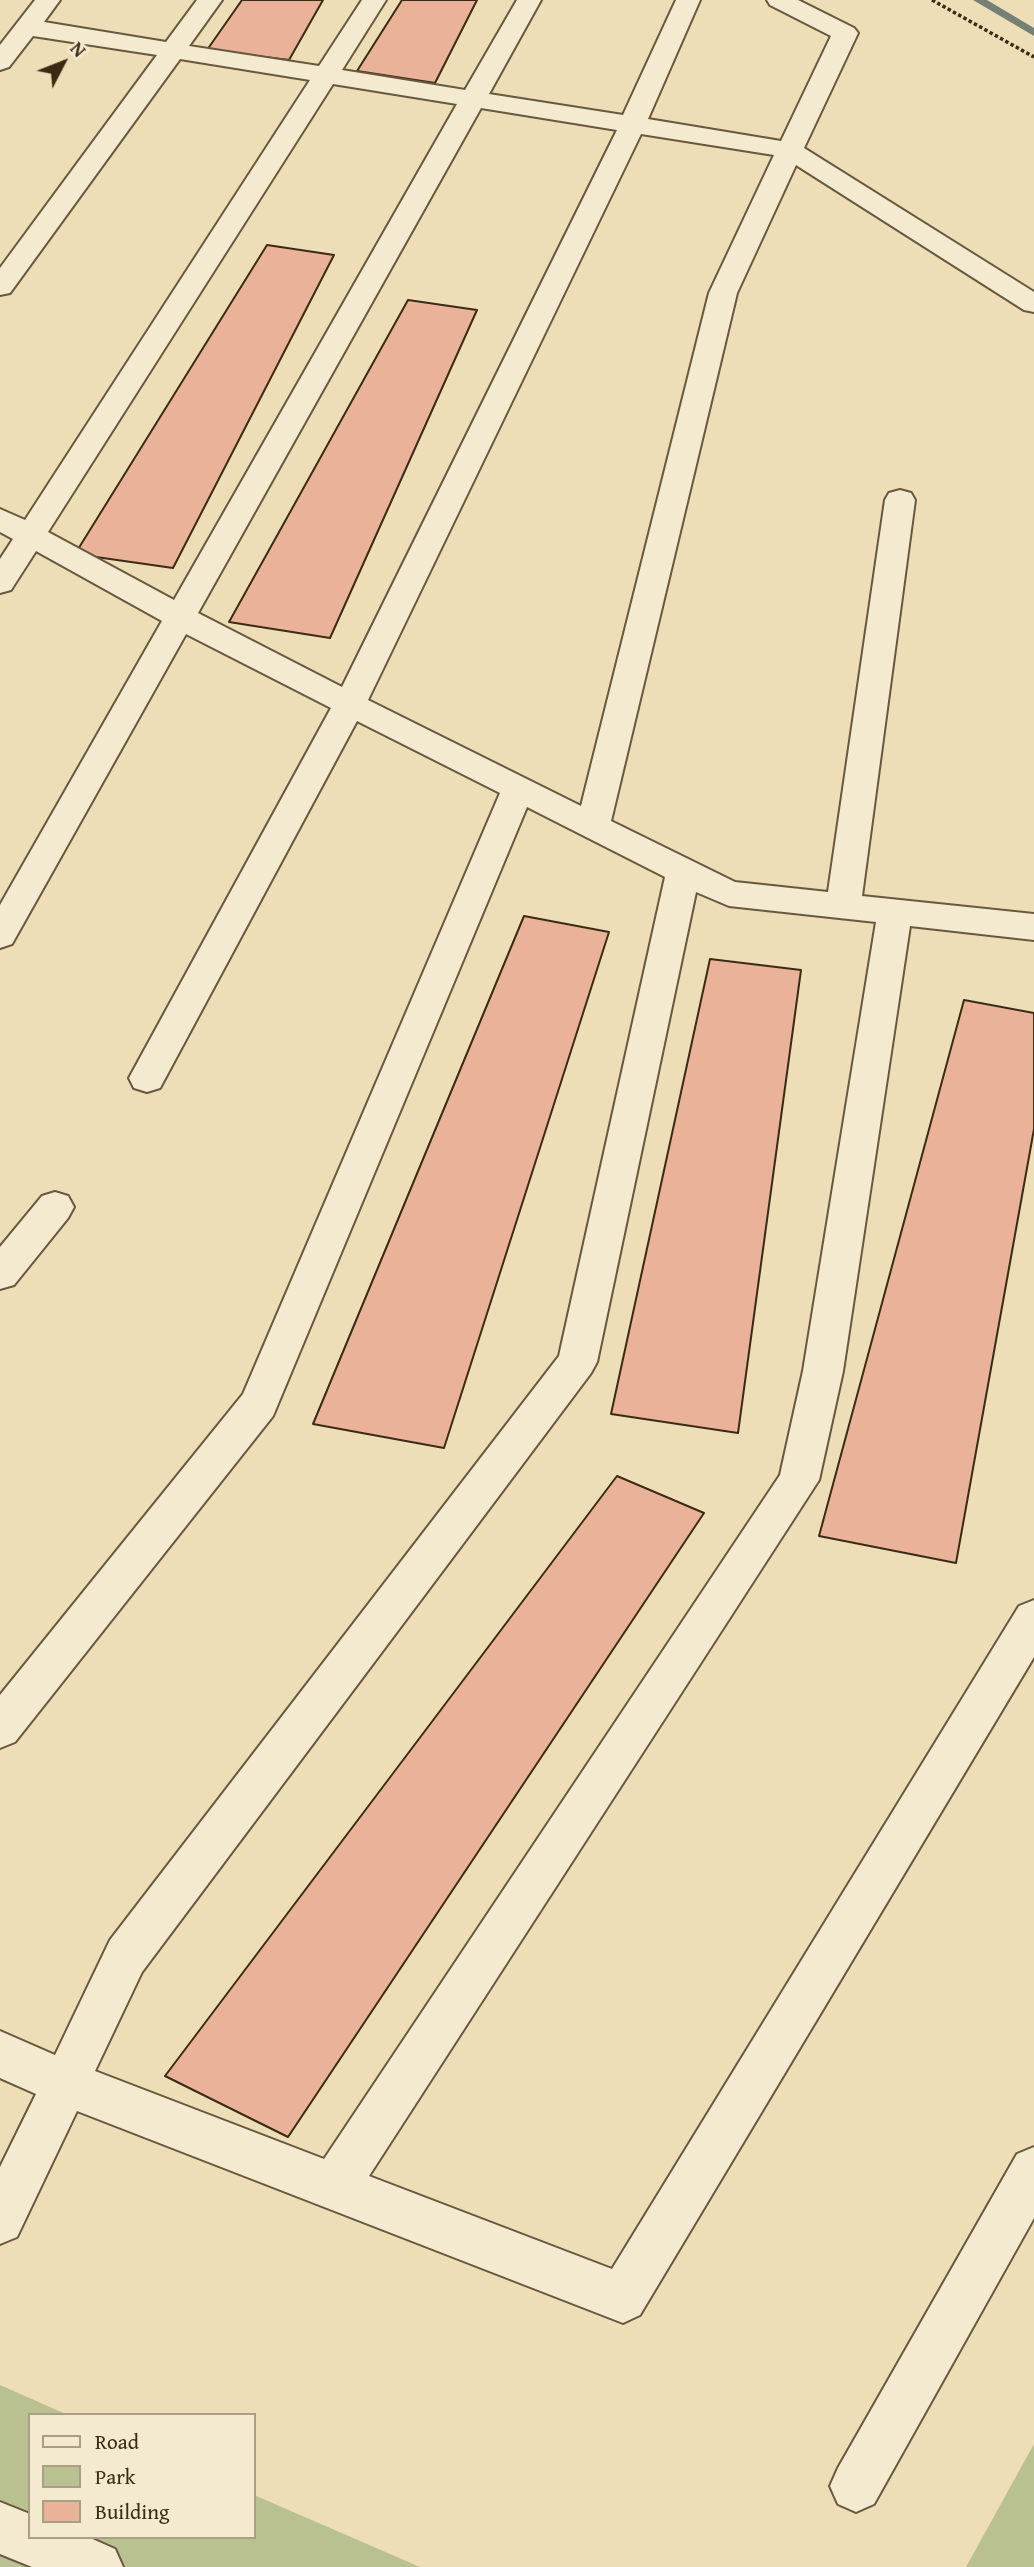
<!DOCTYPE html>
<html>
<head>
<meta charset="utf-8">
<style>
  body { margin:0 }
  #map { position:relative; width:1034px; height:2567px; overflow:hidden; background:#eedeb7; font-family:"Gentium Book Plus",serif }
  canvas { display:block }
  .legend { position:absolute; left:28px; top:2413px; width:228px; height:126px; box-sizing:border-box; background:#f4ead0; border:2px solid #aa9e85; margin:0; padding:9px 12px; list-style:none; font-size:21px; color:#3b2b14 }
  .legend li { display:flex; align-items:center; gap:14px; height:35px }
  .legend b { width:35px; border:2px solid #aa9e85 }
  .north { position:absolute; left:28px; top:28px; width:70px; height:70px; -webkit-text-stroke:5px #f4ead0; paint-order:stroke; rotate:48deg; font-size:19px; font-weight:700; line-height:28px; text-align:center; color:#3b2b14 }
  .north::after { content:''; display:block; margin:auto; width:24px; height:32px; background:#3b2b14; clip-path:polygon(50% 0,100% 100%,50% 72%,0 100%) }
</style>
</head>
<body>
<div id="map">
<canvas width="1034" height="2567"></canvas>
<ul class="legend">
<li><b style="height:9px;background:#f4ead0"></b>Road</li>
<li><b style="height:19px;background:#b8c18f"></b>Park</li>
<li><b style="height:19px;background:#eab399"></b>Building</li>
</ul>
<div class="north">N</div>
</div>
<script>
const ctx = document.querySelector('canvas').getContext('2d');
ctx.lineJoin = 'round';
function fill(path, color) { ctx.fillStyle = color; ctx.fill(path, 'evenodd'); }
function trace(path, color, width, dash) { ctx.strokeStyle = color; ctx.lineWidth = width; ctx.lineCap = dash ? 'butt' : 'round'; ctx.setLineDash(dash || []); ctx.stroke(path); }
fill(new Path2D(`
  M0,2385l68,30h-38v122h224v-42l166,72h-420z
  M1034,2444v123h-68z`), '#b8c18f');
fill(new Path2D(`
  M973,0h14l47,28v8z`), '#758175');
const building = new Path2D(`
  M242,0h81l-34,60 -82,-10z
  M402,0h75l-42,83 -78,-12z
  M267,245l67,10 -161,313 -98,-14z
  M408,300l69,10 -147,328 -101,-16z
  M524,916l85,16 -165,516 -131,-24z
  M710,959l91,11 -63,463 -127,-19z
  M964,1000l70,13v116l-78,434 -137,-27z
  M617,1476l87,37 -416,624 -123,-61z`);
fill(building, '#eab399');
trace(building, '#3b2b14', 2);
const minor = new Path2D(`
  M35,0h25l-16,22 122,20 31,-42h25l-33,46 130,20 43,-66h24l-44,70 123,20 52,-90h24l-52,94 134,21 53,-115h24l-52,119 133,22 50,-105 -61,-31 -3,-5h31l56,28 4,5 -54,115 230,144v20l-10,-2 -228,-145 -59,128 -126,528 124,61 93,10 57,-392 4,-7 11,-3 11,3 4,7 -53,396 172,18v26l-124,-14 -67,445 -24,109 -450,696 243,93 407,-663 15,-6v57l-394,658 -17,8 -546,-212 -60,126 -17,7v-77l36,-73 -36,-16v-47l55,24 55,-115 449,-584 106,-479 -138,-70 -254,609 -258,326 -15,6v-53l243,-301 257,-601 -143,-72 -197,367 -13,4 -13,-4 -5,-10 202,-370 -145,-74 -174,310 -12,4v-43l162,-284 -126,-70 -25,39 -11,3v-34l13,-20 -13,-7v-23l25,11 285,-440 -130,-21 -170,234 -10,2v-27l157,-213 -124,-19 -24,31 -9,3v-25zM333,84l124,20 -283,496 -126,-68zM481,108l136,22 -275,557 -144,-74zM641,134l133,21 -65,138 -128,513 -213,-106zM696,892l33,14 147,16 -73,449 -23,104 -456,684 -229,-88 47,-99 449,-599 6,-11z
  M55,1192l13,4 6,11 -6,11 -54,67 -14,4v-42l42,-51z
  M1034,2147v71l-160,286 -18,8 -18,-8 -8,-18 8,-18 179,-314z
  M0,2502l30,12v23h58l27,12 8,18h-91l-32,-13z`);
trace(minor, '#68583d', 4);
trace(new Path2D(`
  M932,0l102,57`), '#3b2b14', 3.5, [3.5, 2.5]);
fill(minor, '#f4ead0');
</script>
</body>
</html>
